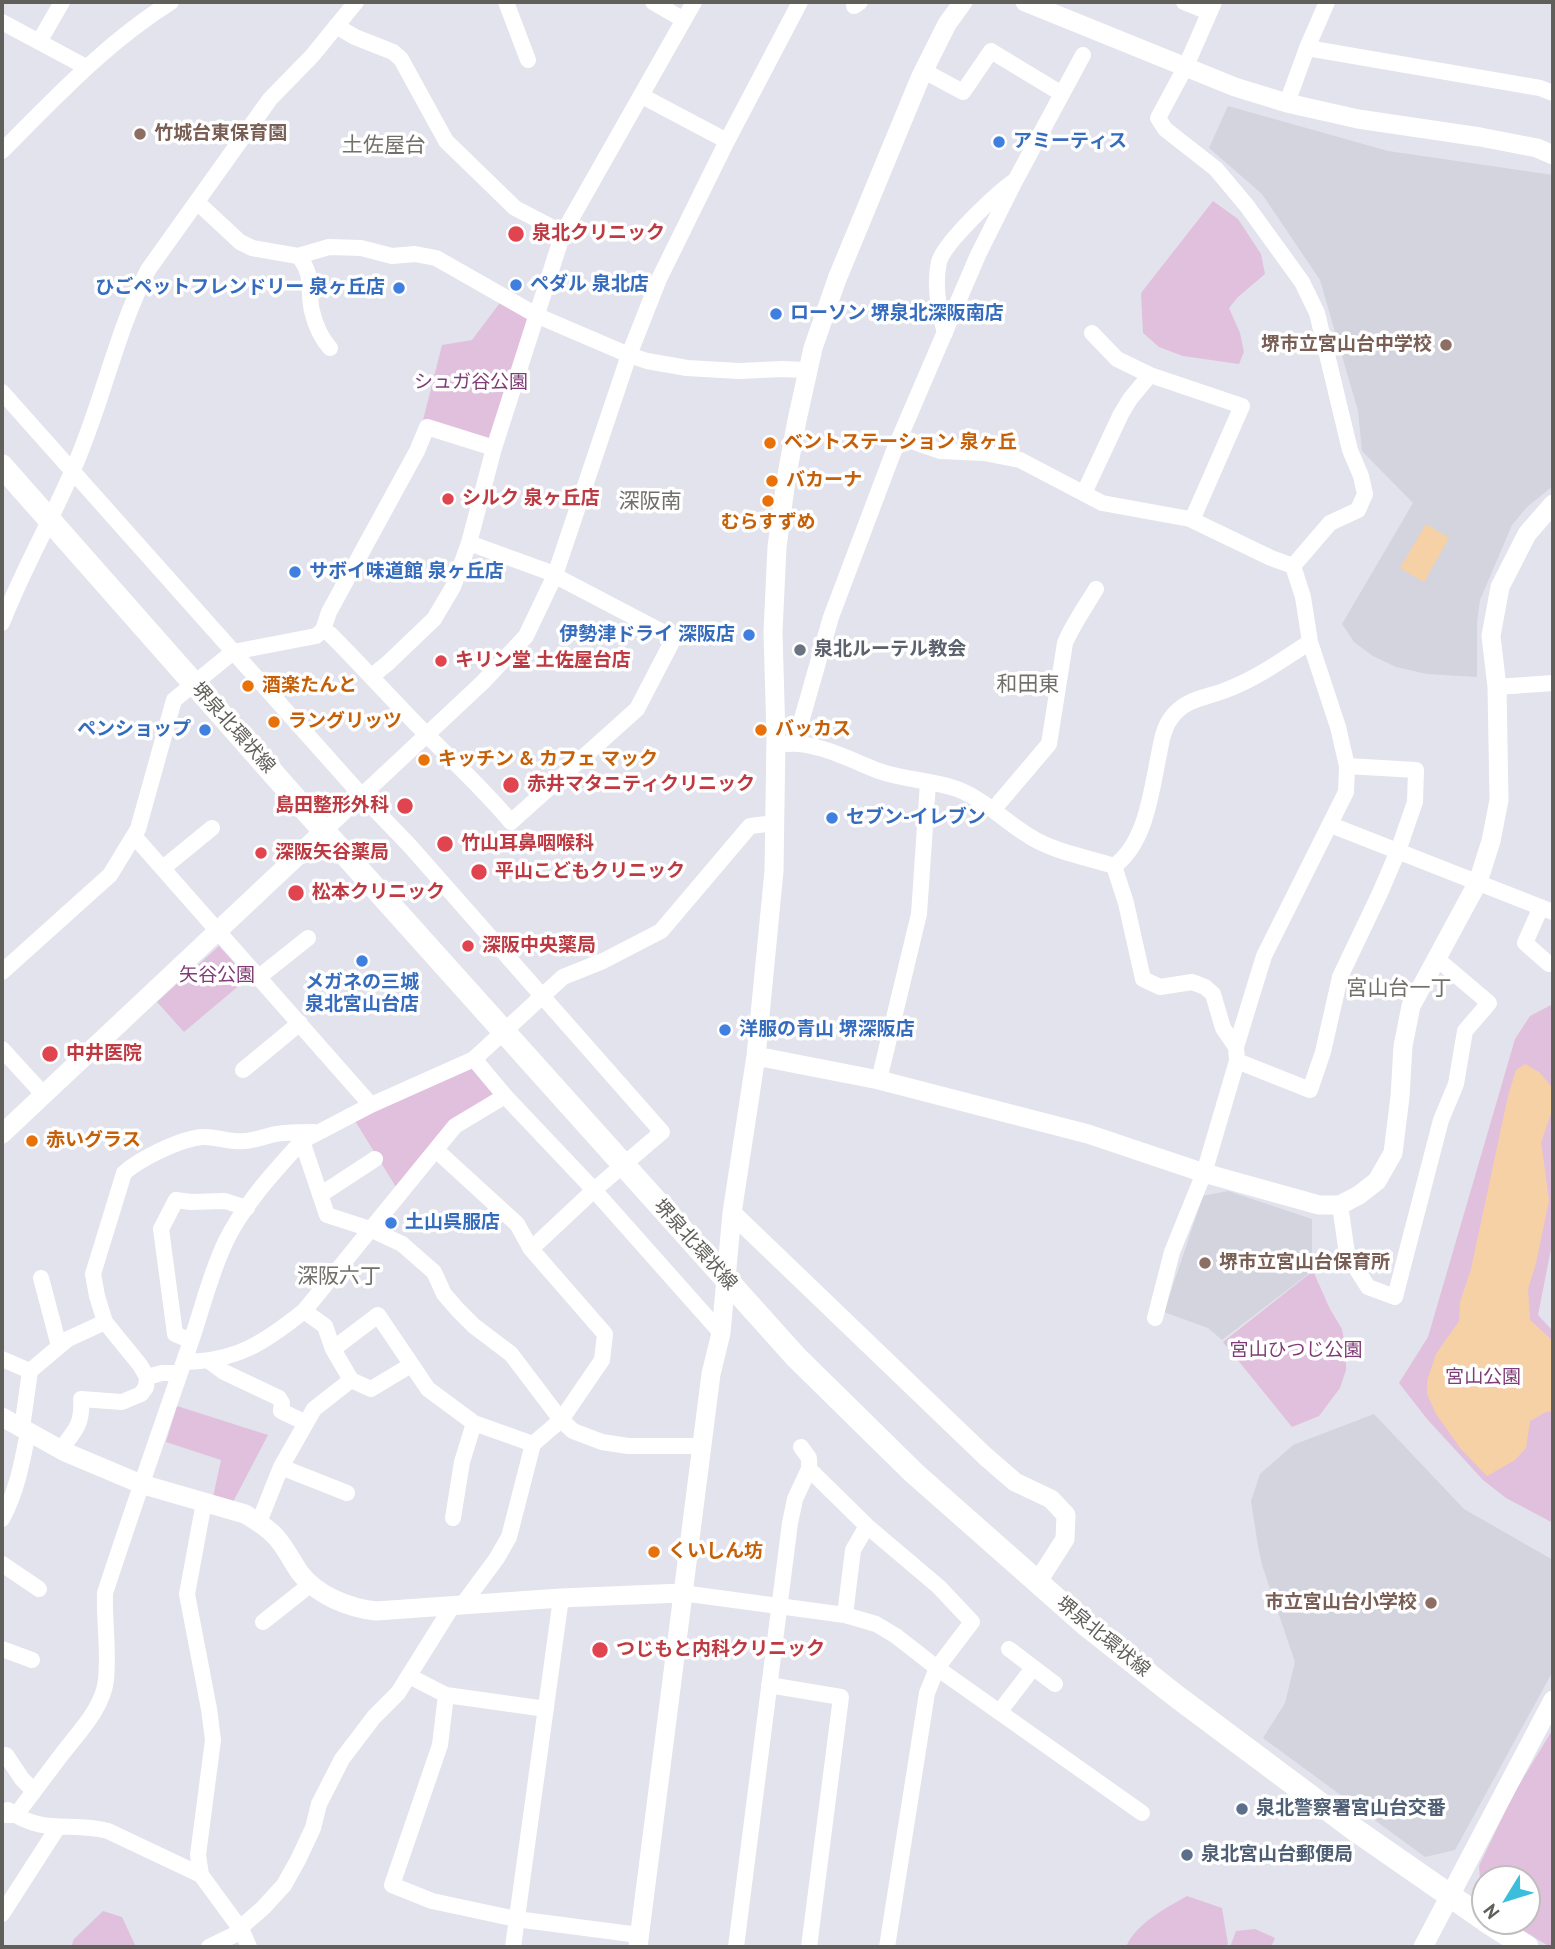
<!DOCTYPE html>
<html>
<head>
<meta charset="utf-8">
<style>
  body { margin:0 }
  #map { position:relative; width:1555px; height:1949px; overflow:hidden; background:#e2e3ec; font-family:"PT Sans",sans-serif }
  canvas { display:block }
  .frame { position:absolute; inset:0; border:4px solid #615f5a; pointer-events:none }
  .north { position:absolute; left:1471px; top:1865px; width:70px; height:70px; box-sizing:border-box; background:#fff; border:2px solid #c0bfbd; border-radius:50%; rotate:232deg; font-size:19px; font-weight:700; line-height:28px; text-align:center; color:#615f5a }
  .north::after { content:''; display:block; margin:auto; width:24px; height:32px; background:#3abed9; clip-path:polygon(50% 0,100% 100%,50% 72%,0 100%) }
</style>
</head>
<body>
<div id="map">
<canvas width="1555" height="1949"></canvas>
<div class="frame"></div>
<div class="north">N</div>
</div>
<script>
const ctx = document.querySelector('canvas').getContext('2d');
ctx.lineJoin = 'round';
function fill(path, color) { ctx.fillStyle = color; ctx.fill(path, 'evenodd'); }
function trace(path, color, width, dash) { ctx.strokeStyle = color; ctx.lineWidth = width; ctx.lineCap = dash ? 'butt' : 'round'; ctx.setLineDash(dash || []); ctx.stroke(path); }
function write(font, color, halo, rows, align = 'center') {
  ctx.font = font + ' "PT Sans","Noto Sans JP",sans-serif'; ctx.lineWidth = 7; ctx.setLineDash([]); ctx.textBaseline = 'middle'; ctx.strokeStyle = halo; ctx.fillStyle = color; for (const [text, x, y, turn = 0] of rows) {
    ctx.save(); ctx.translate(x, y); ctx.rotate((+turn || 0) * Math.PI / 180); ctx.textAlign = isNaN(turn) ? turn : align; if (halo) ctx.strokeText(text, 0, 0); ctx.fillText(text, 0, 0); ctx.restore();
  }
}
fill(new Path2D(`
  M1228,106l160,45 165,24v311l-26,21 -15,18 -32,75 -3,23v54l-50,-3 -31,-7 -23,-11 -19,-14 -12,-18 71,-121 -51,-52 -4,-40 -38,-131 -58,-86 -53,-46z
  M1228,1191l84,28v52l-90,69 -14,-12 -44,-16 39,-116z
  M1374,1414l90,95 89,51v111l-98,179 -30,7 -162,-119 22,-35 10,-41 -33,-97 -4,-19 -7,-45 9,-27 33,-29z`), '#d3d4de');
fill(new Path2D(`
  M1213,201l25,18 23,35 4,20 -27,23 -9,11 11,25 4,19 -5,12 -56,-8 -24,-9 -16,-14 -2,-40z
  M502,300l24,13 4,9 -39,120 -68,-22 19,-75 30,-5z
  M219,946l29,32 -64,54 -27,-30z
  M1553,1004v235l-15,76 15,16v192l-47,-25 -23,-18 -56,-61 -28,-36 29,-46 87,-298 15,-23z
  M473,1068l21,26 -98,93 -41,-66 19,-13z
  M1313,1271l17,38 12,20 4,22v19l-6,18 -21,28 -27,11 -69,-85z
  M177,1406l91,29 -35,67 -20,-5 8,-37 -55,-18z
  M1553,1729v218h-3l-42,-26h19v-42h-42v27l-3,-2 -3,-38 35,-73z
  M1187,1896l35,12 6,36 -3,3h-99c9,-23 40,-39 61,-51z
  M103,1911l19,6 14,30h-65l3,-8z
  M1255,1929l20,9 -4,9h-41l6,-16z`), '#e1c0de');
fill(new Path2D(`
  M1426,524l23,14 -25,44 -24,-14z
  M1525,1064l14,8 12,14 2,6v16l-12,34 8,58 -13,63 -8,26 2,31 23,21v70l-7,1 -16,9 -4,27 -11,12 -28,16 -26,-27 -25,-35 -9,-20v-13l9,-27 23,-33 1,-19 11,-33 37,-173 8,-26z`), '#f7d1a6');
trace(new Path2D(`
  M506,2l22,58
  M653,2l31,18
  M1184,2l25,10
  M1214,2l-28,64 -28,52 7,11 51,40 31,37 55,76 15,31 33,137 11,26 4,18 -7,16 -28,13 -37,43
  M854,6l6,-4
  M2,22l84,45
  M336,26l19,11 38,15 8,7 45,82 69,67 48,25
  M39,42l23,-40
  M1307,48l233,40 13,5
  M924,71l39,21 28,-41 71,43
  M642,96l85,45
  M1287,103l20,-55 20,-46
  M2,151c53,-53 105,-109 169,-149
  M197,202l43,40 12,6 46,8 31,-9 32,1 31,8 23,-2 21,4 102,58 91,39 18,6 40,7 52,3 43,-2 24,1
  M298,256c17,19 9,34 14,55 3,13 9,27 18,37
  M945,333c-6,-21 -11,-49 -6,-71 5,-19 57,-68 74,-80
  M1092,333l25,26 33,16 92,31 -50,114
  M2,392l359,403 49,51 252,286 -68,58 -63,59
  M900,437l40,14 44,2 36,7 82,43 88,16 81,39 22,8 10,31 7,45 28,85 9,39 -1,26 -82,164 -28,91 1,14 -33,112 -32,79 -17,66
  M1084,493l37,-79 9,-15 20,-24
  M2,623c20,-52 48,-100 70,-151 30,-66 43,-138 76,-202l122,-171 42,-43 44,-54
  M323,630l7,4c33,33 65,69 98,102 28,28 57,55 83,86l126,-113 37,-71 -128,-67 -77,-28
  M372,676l16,-13 46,-44 19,-32 16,-44 25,-95 69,-215 131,-231
  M1497,687l56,-4
  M795,743l36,-126 62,-164 85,-198 37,-74 68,-126
  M787,744c28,-3 66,17 92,27 25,9 53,9 78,18 27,10 47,32 72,47 25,16 57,21 85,30 31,-22 37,-72 44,-107 3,-13 4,-29 13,-41 15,-21 38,-20 60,-30 28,-11 54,-30 79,-46
  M993,810l56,-66 16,-101c8,-19 21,-37 31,-54
  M1331,825l222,87
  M324,831l159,-149 43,-46 29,-61 74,-220 30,-76 68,-138 73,-139
  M134,836l237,269
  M1114,866l12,37 17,76 17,8 32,-5 13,5 8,7 10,34 13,19
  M163,868l49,-40
  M1541,907l-16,36 24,21
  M2,972l108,-97 28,-46 36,-129 59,-48 83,-16 7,-6 6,-18 88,-161 10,-24 67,21
  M259,977l49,-39
  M2,1049l42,46
  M474,1059l31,37 89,94 127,143
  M1237,1061l73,29 13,-38 17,-75 40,-84 18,-42 17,-49 1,-32 -69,-4
  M243,1070l57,-47
  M879,1080l40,-166 9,-131
  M436,1150l81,74 14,25 74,85 -3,26 -41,60 -28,24 -59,-21 -46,-34 -50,-74 -45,34 -8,-23 -21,-15 151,-185 50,-30
  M320,1195l55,-36
  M1340,1205l7,49 21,33 27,10 46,-177 15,-36 9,-53 24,-28 -53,-45
  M41,1278l18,68
  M191,1341l-16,-7 -14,-105 15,-29 15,2 34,-1 22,7
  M333,1349l18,31 20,9 40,-24
  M2,1359l28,12
  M209,1361l15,11 55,26 3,5 -1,8 25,12
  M184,1362c53,-1 80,-19 120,-51
  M147,1377l15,-4h18
  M22,1428l8,-57 38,-32 37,-17
  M702,1446h-74l-26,-4 -29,-11 -12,-11 -50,-66 -37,-28 -16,-16 -14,-16 -10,-22 -32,-28 -32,-15 -43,-14 -25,-74 69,-36 103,-46 89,-82 40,-16 58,-30 89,-105 25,-3
  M801,1447l8,11v11l58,57 72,61 33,35 -35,46 -10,25 -40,254
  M60,1450c15,-19 23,-26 21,-51l41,3 19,-8 5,-7 1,-10 -7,-12 -35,-43 -8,-26 -4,-22 31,-101c15,-14 56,-34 78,-36 14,-1 28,6 42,4 11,0 21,-5 32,-7 12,-2 25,-2 38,-2
  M281,1467l66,26
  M204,1502l-17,92 22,115 4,31 -15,115 3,20 41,56 7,16
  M453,1518l9,-56 12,-39
  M2,1519c15,-28 20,-56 26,-87
  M259,1522l22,-55 33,-58 37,-29
  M2,1564l37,25
  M682,1593l163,22 31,9 20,12 41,32 205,145
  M463,1604l34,-46 12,-21 24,-93
  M845,1615l8,-65 14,-24
  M263,1622l48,-38
  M2,1649l30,11
  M1009,1649l46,35
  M409,1676l37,19 100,14
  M769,1685l72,12 -32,250
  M446,1695l-6,50 -48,140 40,16 84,18 123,16
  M1000,1711l33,-43
  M6,1755l16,24 12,12
  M8,1810c36,26 62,11 100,21l93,44
  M2,1815h14c15,-20 31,-41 46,-61 16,-21 41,-46 44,-74 3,-30 -2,-58 -1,-87 27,-82 55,-163 83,-243 13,-36 21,-73 37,-107 18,-38 49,-71 77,-102
  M2,1914l56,-87
  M240,1928l23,-20 21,-23 14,-25 15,-32 6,-24 23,-45 32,-42 24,-24 55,-88
  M209,1947l33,-16
  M513,1947l48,-349
  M736,1947l54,-424 5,-24 14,-30`), '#fff', 16);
trace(new Path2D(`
  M1025,2l210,85 52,16 71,16 122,18 57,11 16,7
  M756,1056l123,24 209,54 116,39 115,32h21l19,-10 18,-14 16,-28 7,-56 3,-51 8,-40 67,-124 13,-41 8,-41 -2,-113 -6,-51 9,-49 27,-53 26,-30
  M2,1134l322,-303
  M732,1213l253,243 30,26 36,17 15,16 -1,24 -28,44
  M2,1417l63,35 76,32 104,30c11,7 22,13 31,23 9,10 16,24 24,36 17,22 48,35 76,38l185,-13 121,-5
  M638,1947l73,-573 10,-41 11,-120 24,-157 18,-185 2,-134 -3,-105 4,-85 9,-67 11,-60 16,-72 24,-69 84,-203 26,-52 16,-22
  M1423,1947l130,-247`), '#fff', 19);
trace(new Path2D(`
  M2,466l322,365 472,526 118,116 171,151 91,72 178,133 131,91
  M1486,1921l41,26`), '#fff', 23);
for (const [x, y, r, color] of [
  [140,134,7,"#8d6e63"],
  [999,142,7,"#3f7fe0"],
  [516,234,9,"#e0444e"],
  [516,285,7,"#3f7fe0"],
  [399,288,7,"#3f7fe0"],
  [776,314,7,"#3f7fe0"],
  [1446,345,7,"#8d6e63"],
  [770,443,7,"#e8710a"],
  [772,481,7,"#e8710a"],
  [448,499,7,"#e0444e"],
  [768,501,7,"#e8710a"],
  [295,572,7,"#3f7fe0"],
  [749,635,7,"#3f7fe0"],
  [800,650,7,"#6b7280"],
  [441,661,7,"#e0444e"],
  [248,686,7,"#e8710a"],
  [274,722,7,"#e8710a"],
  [205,730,7,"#3f7fe0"],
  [761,730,7,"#e8710a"],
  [424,760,7,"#e8710a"],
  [511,785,9,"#e0444e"],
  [405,806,9,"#e0444e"],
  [832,818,7,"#3f7fe0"],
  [445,844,9,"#e0444e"],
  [261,853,7,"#e0444e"],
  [479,872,9,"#e0444e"],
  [296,893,9,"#e0444e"],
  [468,946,7,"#e0444e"],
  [362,961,7,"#3f7fe0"],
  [725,1030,7,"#3f7fe0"],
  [50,1054,9,"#e0444e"],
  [32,1141,7,"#e8710a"],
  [391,1223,7,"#3f7fe0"],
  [1205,1263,7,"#8d6e63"],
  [654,1552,7,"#e8710a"],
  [1431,1603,7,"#8d6e63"],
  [600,1650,9,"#e0444e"],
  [1242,1809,7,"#5c6f8a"],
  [1187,1855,7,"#5c6f8a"]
]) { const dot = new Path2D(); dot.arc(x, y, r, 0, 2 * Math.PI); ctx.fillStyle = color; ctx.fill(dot); trace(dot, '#fff', 2.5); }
write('bold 19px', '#785e54', '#fff', [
  ["竹城台東保育園",154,134],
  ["堺市立宮山台中学校",1432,345,"right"],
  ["堺市立宮山台保育所",1219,1263],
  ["市立宮山台小学校",1417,1603,"right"]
], 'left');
write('bold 19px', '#366cbe', '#fff', [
  ["アミーティス",1013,142],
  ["ペダル 泉北店",530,285],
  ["ひごペットフレンドリー 泉ヶ丘店",385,288,"right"],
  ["ローソン 堺泉北深阪南店",790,314],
  ["サボイ味道館 泉ヶ丘店",309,572],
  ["伊勢津ドライ 深阪店",735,635,"right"],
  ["ペンショップ",191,730,"right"],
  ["セブン-イレブン",846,818],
  ["メガネの三城",362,983,"center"],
  ["泉北宮山台店",362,1005,"center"],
  ["洋服の青山 堺深阪店",739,1030],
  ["土山呉服店",405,1223]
], 'left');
write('bold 19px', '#be3a42', '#fff', [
  ["泉北クリニック",532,234],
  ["シルク 泉ヶ丘店",462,499],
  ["キリン堂 土佐屋台店",455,661],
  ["赤井マタニティクリニック",527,785],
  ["島田整形外科",389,806,"right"],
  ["竹山耳鼻咽喉科",461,844],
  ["深阪矢谷薬局",275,853],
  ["平山こどもクリニック",495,872],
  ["松本クリニック",312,893],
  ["深阪中央薬局",482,946],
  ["中井医院",66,1054],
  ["つじもと内科クリニック",616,1650]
], 'left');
write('19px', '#7f3b75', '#fff', [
  ["シュガ谷公園",471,383],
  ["矢谷公園",217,976],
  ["宮山ひつじ公園",1296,1351],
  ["宮山公園",1483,1378]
]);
write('bold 19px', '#c56008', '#fff', [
  ["ベントステーション 泉ヶ丘",784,443],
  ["バカーナ",786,481],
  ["むらすずめ",768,523,"center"],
  ["酒楽たんと",262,686],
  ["ラングリッツ",288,722],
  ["バッカス",775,730],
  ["キッチン & カフェ マック",438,760],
  ["赤いグラス",46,1141],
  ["くいしん坊",668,1552]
], 'left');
write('bold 19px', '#5b616d', '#fff', [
  ["泉北ルーテル教会",814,650]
], 'left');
write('19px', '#615f5a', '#fff', [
  ["堺泉北環状線",233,728,48],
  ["堺泉北環状線",695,1245,48],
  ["堺泉北環状線",1103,1637,39]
]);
write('bold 19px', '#4e5e75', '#fff', [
  ["泉北警察署宮山台交番",1256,1809],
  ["泉北宮山台郵便局",1201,1855]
], 'left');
write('21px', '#73706b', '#fff', [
  ["土佐屋台",384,146],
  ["深阪南",650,502],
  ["和田東",1028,685],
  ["宮山台一丁",1399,989],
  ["深阪六丁",339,1277]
]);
</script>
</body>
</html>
